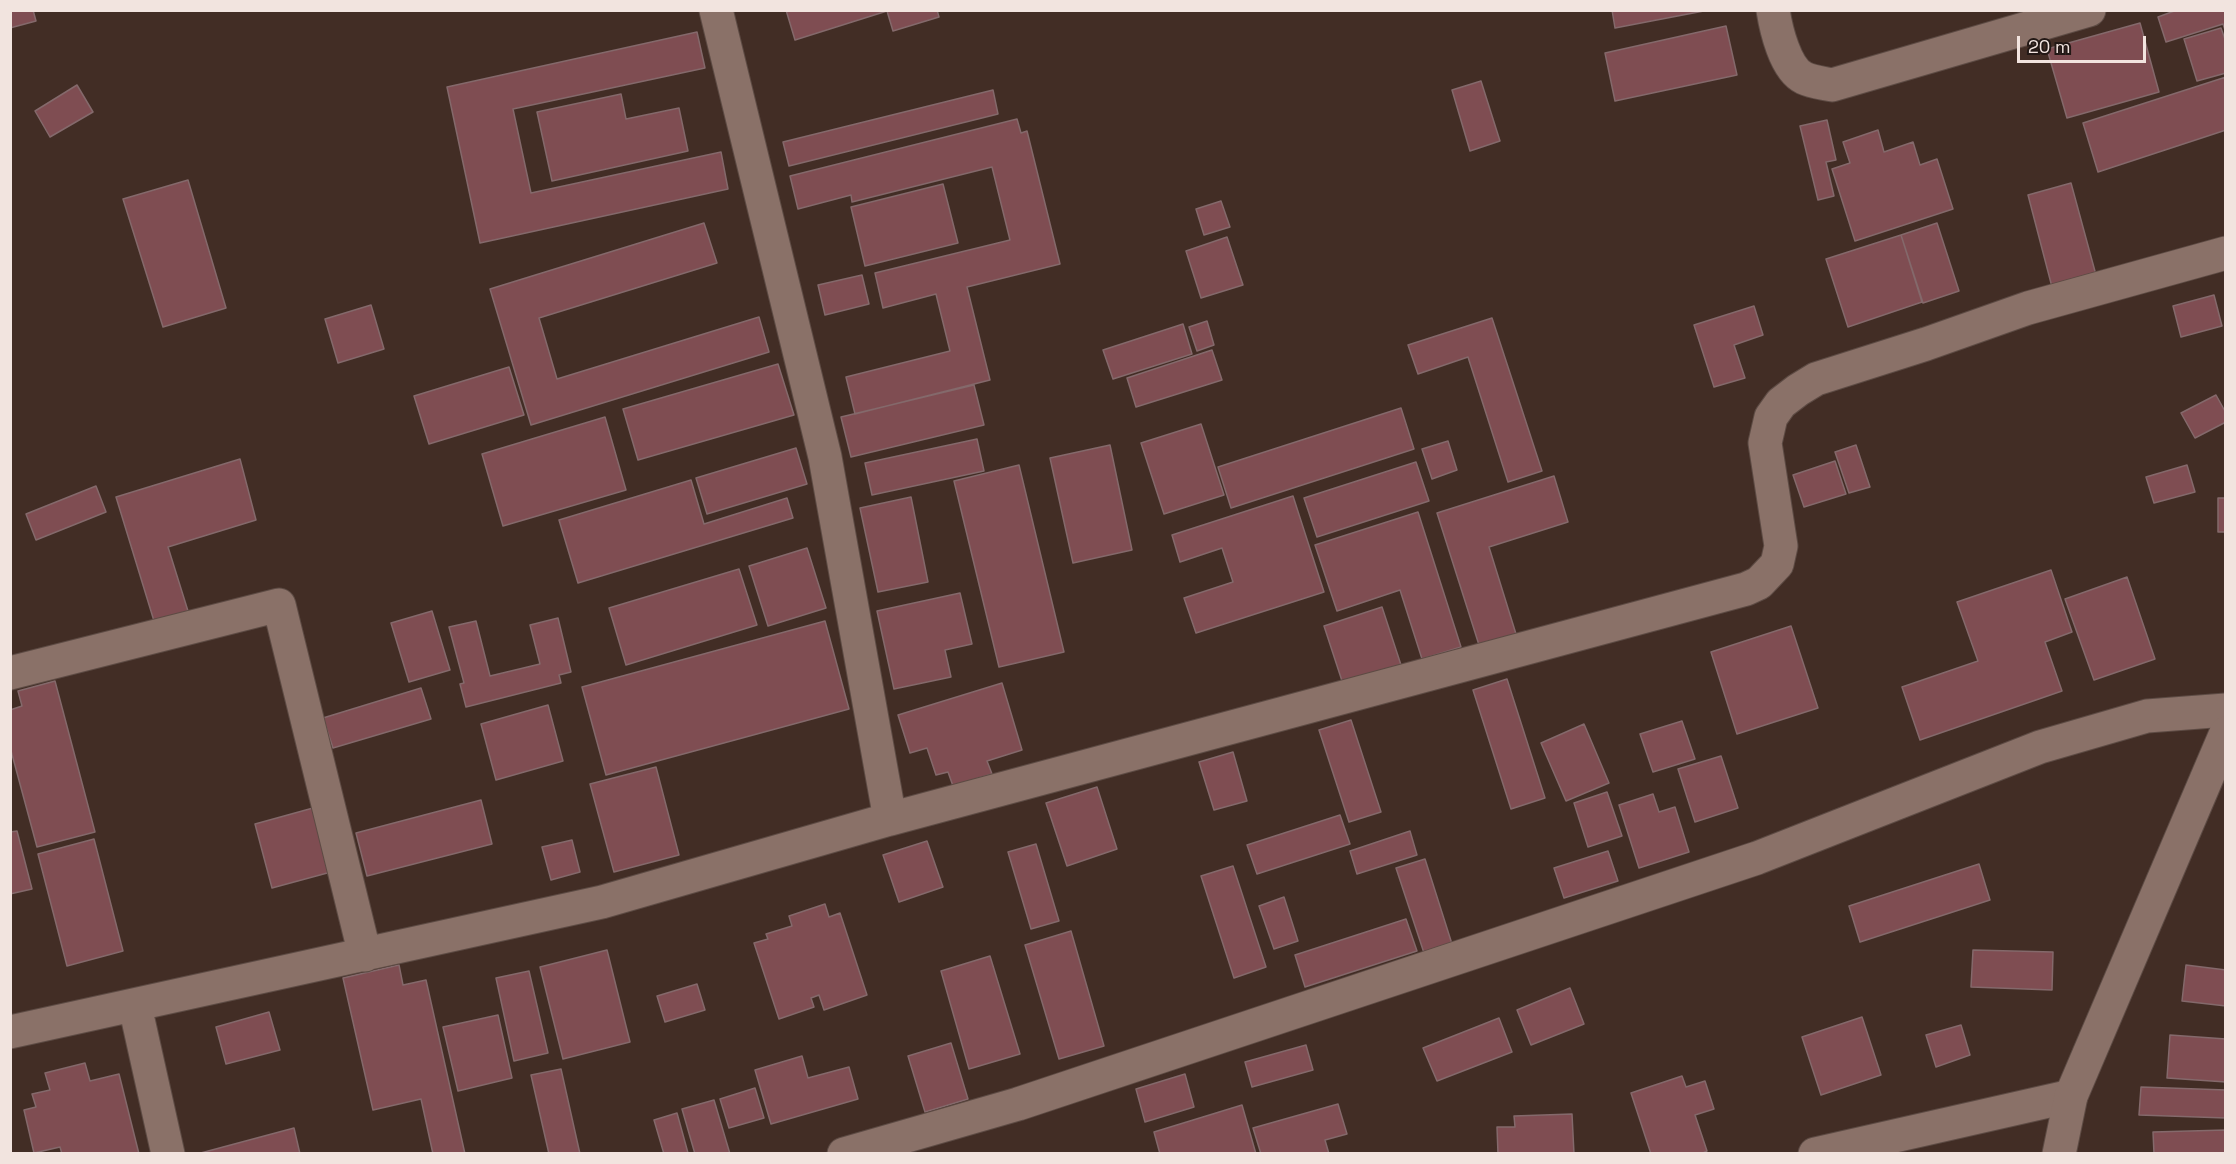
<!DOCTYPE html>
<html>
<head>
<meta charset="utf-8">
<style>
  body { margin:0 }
  #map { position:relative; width:2236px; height:1164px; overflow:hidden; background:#422d25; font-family:"Space Grotesk",sans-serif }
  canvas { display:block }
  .frame { position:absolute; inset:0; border:12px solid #f2e4df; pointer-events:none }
  .scale { position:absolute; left:2017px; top:36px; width:129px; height:27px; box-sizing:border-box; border:3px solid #f2e4df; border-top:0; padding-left:8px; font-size:18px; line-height:21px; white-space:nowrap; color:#f2e4df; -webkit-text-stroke:4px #221815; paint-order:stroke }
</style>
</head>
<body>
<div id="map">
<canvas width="2236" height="1164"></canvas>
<div class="frame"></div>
<div class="scale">20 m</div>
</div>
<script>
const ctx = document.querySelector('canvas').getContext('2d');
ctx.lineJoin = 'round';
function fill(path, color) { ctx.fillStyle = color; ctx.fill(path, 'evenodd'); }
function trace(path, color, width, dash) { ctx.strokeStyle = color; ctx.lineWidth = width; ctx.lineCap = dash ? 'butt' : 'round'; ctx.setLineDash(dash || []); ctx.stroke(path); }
const building = new Path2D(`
  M10,10h23l3,11 -26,7z
  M786,10h151l2,7 -46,14 -6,-20 -92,29z
  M1612,10h97l-94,18z
  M2177,10h49v23l-3,-9 -57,18 -8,-25z
  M2140,23l19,69 -92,26 -20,-69z
  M1726,26l11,49 -122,26 -10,-48z
  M2221,28l5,14v31l-29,8 -13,-42z
  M697,32l8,36 -192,41 18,84 190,-41 7,37 -248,54 -33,-156z
  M2226,77v53l-128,42 -15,-49z
  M1481,81l19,60 -30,10 -18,-61z
  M77,85l16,27 -43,25 -15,-26z
  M993,90l5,24 -209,52 -6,-24z
  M621,94l5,25 53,-11 9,43 -136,30 -15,-69z
  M1017,119l4,14 6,-2 33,133 -93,23 23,93 -135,34 -9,-37 104,-26 -14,-57 -53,14 -8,-35 135,-33 -18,-73 -140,35 -1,-7 -53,14 -8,-33z
  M1827,120l9,40 -10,2 8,34 -16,4 -18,-74z
  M1878,130l6,22 29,-10 7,23 17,-6 16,50 -98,32 -23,-72 18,-6 -7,-21z
  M188,180l38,128 -63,19 -40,-128z
  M2071,183l25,92 -44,12 -24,-92z
  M943,184l15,59 -93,23 -14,-59z
  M1221,201l9,26 -26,8 -8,-26z
  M704,223l13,40 -178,55 18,61 202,-62 10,35 -238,73 -41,-136z
  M1937,223l22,68 -36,12 -22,-68z
  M1901,235l21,67 -74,25 -22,-68z
  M1227,237l16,48 -42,13 -15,-47z
  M862,275l7,29 -44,11 -7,-30z
  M2214,295l8,31 -41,11 -8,-31z
  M371,305l13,44 -46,14 -13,-44z
  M1754,306l9,29 -29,10 11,33 -31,9 -20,-62z
  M1492,318l50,153 -34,11 -40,-125 -50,17 -10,-29z
  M1207,321l7,24 -17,6 -8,-24z
  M1183,324l9,30 -79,25 -10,-29z
  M1212,350l10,30 -86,27 -9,-29z
  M778,364l16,51 -156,45 -15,-51z
  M509,367l15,48 -95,29 -15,-48z
  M974,385l10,40 -133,32 -10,-40z
  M2216,395l10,18v9l-31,16 -14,-25z
  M1401,408l13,41 -183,59 -13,-41z
  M605,417l21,73 -123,36 -21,-72z
  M1201,424l23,71 -60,19 -23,-71z
  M977,439l7,32 -112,24 -7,-32z
  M1448,441l9,29 -25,9 -10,-30z
  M1110,445l22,105 -59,13 -23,-105z
  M1856,445l14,42 -21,6 -14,-41z
  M796,448l11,36 -100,30 -11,-36z
  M240,459l16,61 -88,27 20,64 -34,10 -38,-124z
  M1835,461l11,33 -42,13 -11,-32z
  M1416,462l13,39 -112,36 -13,-39z
  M1019,465l45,187 -65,15 -45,-186z
  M2187,465l8,27 -41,11 -8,-26z
  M1554,476l14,46 -79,25 27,87 -37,11 -42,-132z
  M691,480l13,44 83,-26 6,20 -215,65 -19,-63z
  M96,486l10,26 -70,28 -10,-26z
  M1293,496l31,96 -128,41 -12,-35 49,-16 -11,-34 -42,14 -8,-27z
  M911,497l17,85 -50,10 -18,-84z
  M2218,498h8v34h-8z
  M1418,512l43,135 -39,12 -22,-69 -63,21 -22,-66z
  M807,548l19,60 -58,18 -19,-60z
  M739,569l18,56 -131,40 -17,-57z
  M2051,570l21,62 -27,10 17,49 -142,49 -18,-53 76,-26 -21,-59z
  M2127,577l28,82 -61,21 -29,-81z
  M960,593l12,51 -27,6 6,27 -57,12 -17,-78z
  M1382,607l19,58 -58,19 -19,-58z
  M432,611l18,59 -41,12 -18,-59z
  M558,618l13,54 -12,3 2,8 -95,24 -6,-23 4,-1 -15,-56 27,-6 14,55 50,-12 -10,-39z
  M825,621l24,88 -243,66 -24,-88z
  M1791,626l27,82 -81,26 -26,-82z
  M1507,679l38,119 -34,11 -38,-119z
  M55,681l40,151 -58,15 -27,-100v-37l12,-4 -4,-15z
  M1002,683l20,67 -35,11 5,13 -39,12 -5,-14 -12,3 -9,-27 -17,5 -12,-38z
  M421,688l10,31 -98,29 -10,-30z
  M548,705l15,56 -67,19 -15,-56z
  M1351,720l30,92 -32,10 -30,-92z
  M1682,721l13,38 -42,13 -13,-38z
  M1584,724l25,59 -43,18 -25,-58z
  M1233,752l14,49 -33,9 -15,-48z
  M1721,756l17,52 -43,14 -17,-53z
  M656,767l23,88 -65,17 -24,-88z
  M1097,787l20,62 -50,17 -21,-63z
  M1607,792l15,44 -34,11 -14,-44z
  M1653,794l6,18 16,-5 14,45 -50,16 -20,-63z
  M481,800l11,44 -125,32 -11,-43z
  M313,808l18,64 -59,16 -17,-64z
  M1340,815l10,29 -93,30 -10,-29z
  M17,831l15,58 -22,5v-62z
  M1410,831l7,24 -60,19 -7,-23z
  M94,839l29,112 -56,15 -29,-112z
  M572,840l8,32 -29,8 -9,-33z
  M927,841l16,46 -44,15 -16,-47z
  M1036,844l23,77 -28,8 -23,-77z
  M1608,851l10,30 -54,17 -10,-30z
  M1425,859l27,85 -28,9 -28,-85z
  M1979,864l11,36 -130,42 -11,-36z
  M1233,866l33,101 -32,11 -33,-102z
  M1284,897l14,44 -24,8 -15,-43z
  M825,904l4,13 11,-4 27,82 -43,15 -5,-15 -8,3 3,9 -35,12 -25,-76 14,-4 -2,-5 26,-8 -3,-10z
  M1406,919l11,32 -112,36 -10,-32z
  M1071,931l33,115 -45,13 -34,-114z
  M607,950l23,92 -67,17 -23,-92z
  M1973,950l80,2 -1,38 -81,-3z
  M990,956l30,98 -51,15 -28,-98z
  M399,965l4,20 23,-5 39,174h-32l-12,-55 -48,11 -30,-132z
  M2186,965l40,5v36l-44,-5z
  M529,971l19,82 -34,8 -18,-83z
  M697,984l8,26 -40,12 -8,-26z
  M1570,988l14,36 -53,21 -14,-35z
  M269,1012l11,38 -54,14 -10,-37z
  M498,1015l14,63 -54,13 -15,-64z
  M1862,1017l19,58 -60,20 -19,-58z
  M1499,1018l13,34 -75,29 -14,-33z
  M1961,1025l9,30 -34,12 -10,-32z
  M2170,1035l56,4v43l-59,-4z
  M951,1043l17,56 -43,13 -17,-56z
  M1306,1045l7,25 -61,17 -7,-25z
  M802,1056l6,22 41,-11 9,32 -87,25 -16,-54z
  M85,1063l5,18 29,-7 20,80h-77l-2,-7 -26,6 -10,-43 12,-3 -4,-13 18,-4 -5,-17z
  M561,1069l19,85h-31l-18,-79z
  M1185,1074l9,33 -49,15 -9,-33z
  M1682,1076l4,11 19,-6 9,28 -19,6 12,36 -6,3h-50l-20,-61z
  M2141,1087l85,3v28l-87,-3z
  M755,1088l9,30 -35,10 -9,-29z
  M714,1100l16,54h-35l-13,-45z
  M1338,1104l9,30 -22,6 4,14h-68l-8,-26z
  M1242,1105l14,49h-96l-6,-22z
  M677,1113l11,40 -24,1 -10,-34z
  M1572,1114l2,40h-76l-1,-27h18l-1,-11z
  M294,1128l6,26h-103z
  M2226,1130v24h-72l-1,-22z`);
fill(building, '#7f4d52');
trace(building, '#84696b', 1.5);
const minor = new Path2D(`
  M1773,10c3,19 12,59 31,68 8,4 19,5 28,7l257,-75
  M10,673l269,-68 86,350
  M890,819l856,-230 13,-6 18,-19 4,-18 -16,-103 6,-26 10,-14 17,-13 18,-11 110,-35 102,-36 198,-55
  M135,1006l33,148
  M10,1032l592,-130 288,-83 -65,-362 -109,-447
  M844,1154l174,-50 739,-246 283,-111 107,-31 79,-6
  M1815,1154l256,-58`);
const tertiary = new Path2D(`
  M2059,1154l12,-58 155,-363`);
trace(minor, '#5d4b44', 35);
trace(tertiary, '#5d4b44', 35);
trace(minor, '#8a7168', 33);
trace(tertiary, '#8a7168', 33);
</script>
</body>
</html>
